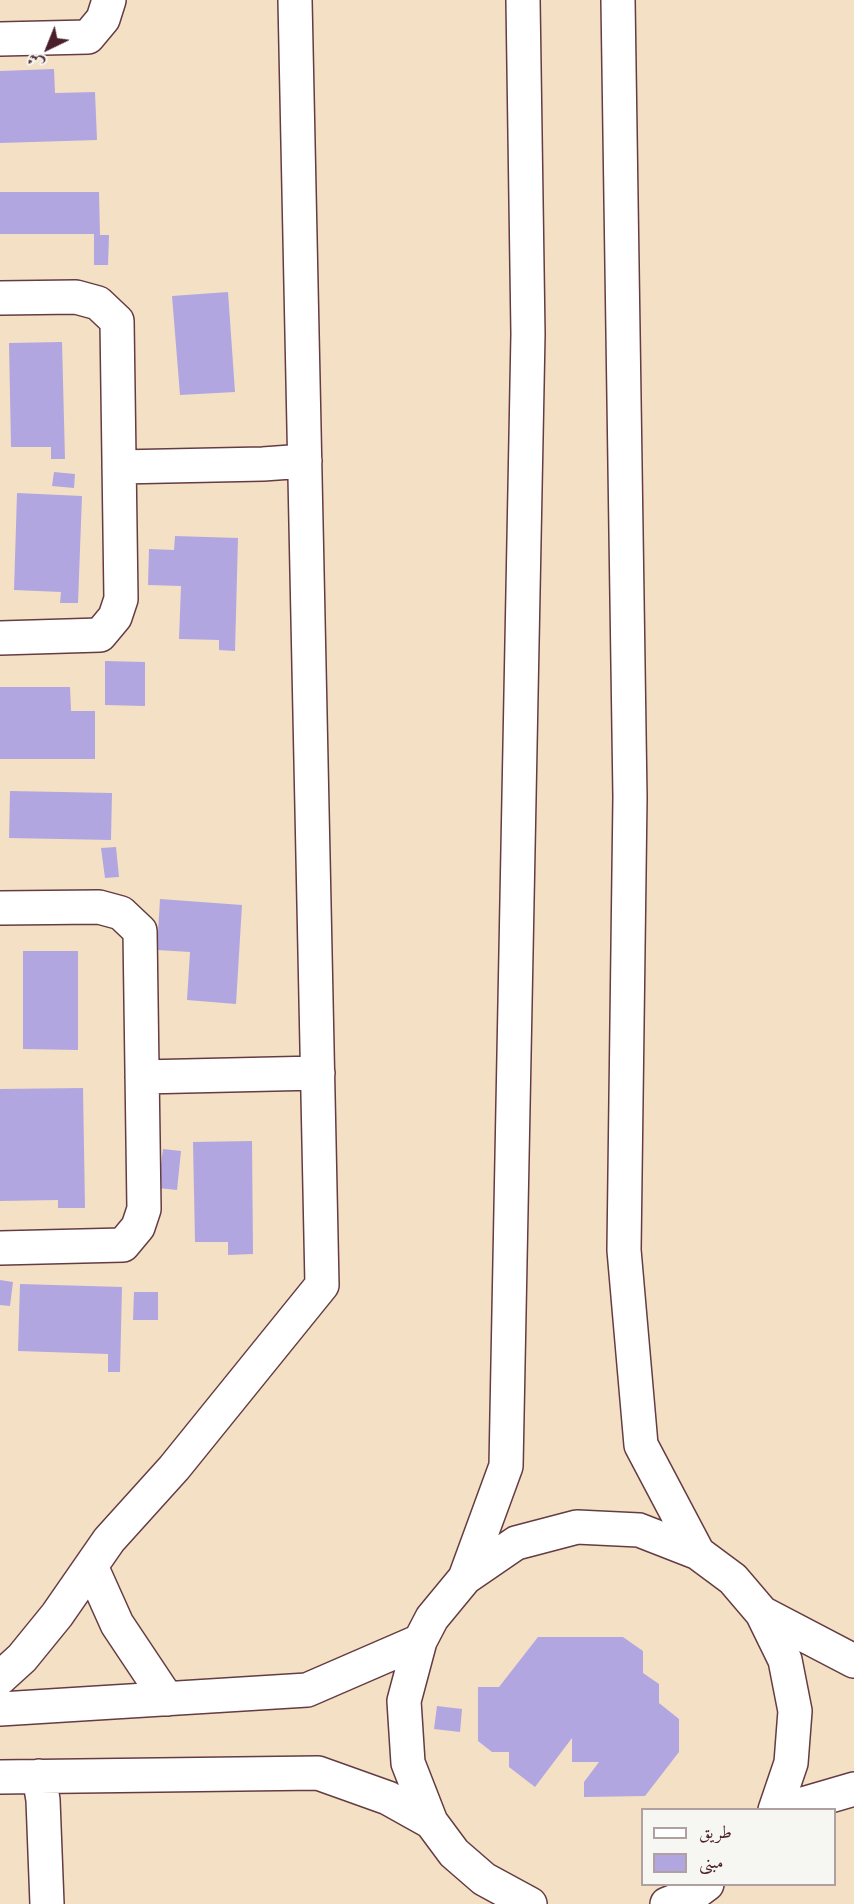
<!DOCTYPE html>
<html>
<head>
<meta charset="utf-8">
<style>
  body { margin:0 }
  #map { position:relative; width:854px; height:1904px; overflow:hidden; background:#f4e0c5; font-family:"IM FELL French Canon",Amiri,serif }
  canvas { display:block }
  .legend { position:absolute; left:641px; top:1808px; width:195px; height:78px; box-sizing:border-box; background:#f6f6f2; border:2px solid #b1a0a2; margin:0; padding:8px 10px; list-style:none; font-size:18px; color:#4a1f2b }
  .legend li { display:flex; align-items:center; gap:12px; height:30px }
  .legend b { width:30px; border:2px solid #b1a0a2 }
  .north { position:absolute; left:18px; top:18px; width:60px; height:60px; -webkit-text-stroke:4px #f6f6f2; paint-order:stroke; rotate:223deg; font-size:16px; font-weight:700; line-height:24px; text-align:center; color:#4a1f2b }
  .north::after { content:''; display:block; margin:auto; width:21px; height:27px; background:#4a1f2b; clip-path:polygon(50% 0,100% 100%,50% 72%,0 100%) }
</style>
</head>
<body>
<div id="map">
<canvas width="854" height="1904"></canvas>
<ul class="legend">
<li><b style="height:8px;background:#fff"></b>طريق</li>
<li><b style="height:16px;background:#b2a6e1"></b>مبنى</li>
</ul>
<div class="north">ش</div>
</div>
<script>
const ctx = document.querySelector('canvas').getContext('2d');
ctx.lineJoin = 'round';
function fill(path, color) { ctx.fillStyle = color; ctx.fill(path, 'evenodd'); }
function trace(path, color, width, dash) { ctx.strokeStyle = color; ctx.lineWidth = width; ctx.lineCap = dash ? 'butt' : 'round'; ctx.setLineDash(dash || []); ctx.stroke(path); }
fill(new Path2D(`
  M54,69l1,24 40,-1 2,48 -97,3v-72z
  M0,192h99l1,43h9l-1,30h-14v-31h-94z
  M228,292l7,100 -55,3 -8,-99z
  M62,342l3,117h-14v-12h-40l-2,-104z
  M54,472l21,2 -1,14 -22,-2z
  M17,493l65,3 -4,107h-18l1,-11 -47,-2z
  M175,536l63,2 -3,113 -16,-1v-10l-40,-1 2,-53 -33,-1 1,-36 25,1z
  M105,661l40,1v44l-40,-1z
  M0,687h70l1,24h24v48h-95z
  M10,791l102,2 -1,47 -102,-2z
  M116,847l3,30 -14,1 -4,-30z
  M160,899l82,6 -6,99 -49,-4 3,-48 -33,-2z
  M23,951h55v99l-55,-1z
  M83,1088l2,120h-27v-8l-58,1v-112z
  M252,1141l1,113 -25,1v-13h-33l-2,-100z
  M163,1149l18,2 -4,39 -19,-2z
  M0,1280l13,2 -3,24 -10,-1z
  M20,1284l102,3 -2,85h-12v-18l-90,-3z
  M134,1292h24v28h-25z
  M538,1637h85l20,14v22l16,11v19l20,16v33l-34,44 -61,1v-15l15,-20h-27v-24l-37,49 -26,-20v-15h-17l-14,-11v-54h21z
  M437,1706l25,3 -2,23 -26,-3z`), '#b2a6e1');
const minor = new Path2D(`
  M618,0l12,797 -6,453 17,195 57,108
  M0,39l88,-2 15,-18 6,-19
  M0,298l76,-1 22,6 19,18 4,278 -6,18 -15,18 -100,3
  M119,467l144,-3 42,-3
  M0,908l99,-1 22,6 19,18 4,278 -6,18 -15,18 -123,3
  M142,1077l176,-4
  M91,1566l26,58 50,75
  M465,1578l41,-112 22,-1132 -5,-334
  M762,1613l92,48
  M0,1678l22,-20 35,-43 52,-75 65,-72 148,-183 -27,-1285
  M0,1709l307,-19 113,-49
  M39,1776l4,24 4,104
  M0,1777l318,-4 70,25 43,24
  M782,1810l72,-21
  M530,1904l-46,-25 -30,-26 -23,-31 -23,-59 -4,-62 16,-60 12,-23 33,-40 51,-35 61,-16 62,3 59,23 35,26 29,34 23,47 10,51 -4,52 -16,47
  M667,1904l28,-11 12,-9`);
trace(minor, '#643c42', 36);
trace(minor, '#fff', 33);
</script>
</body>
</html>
